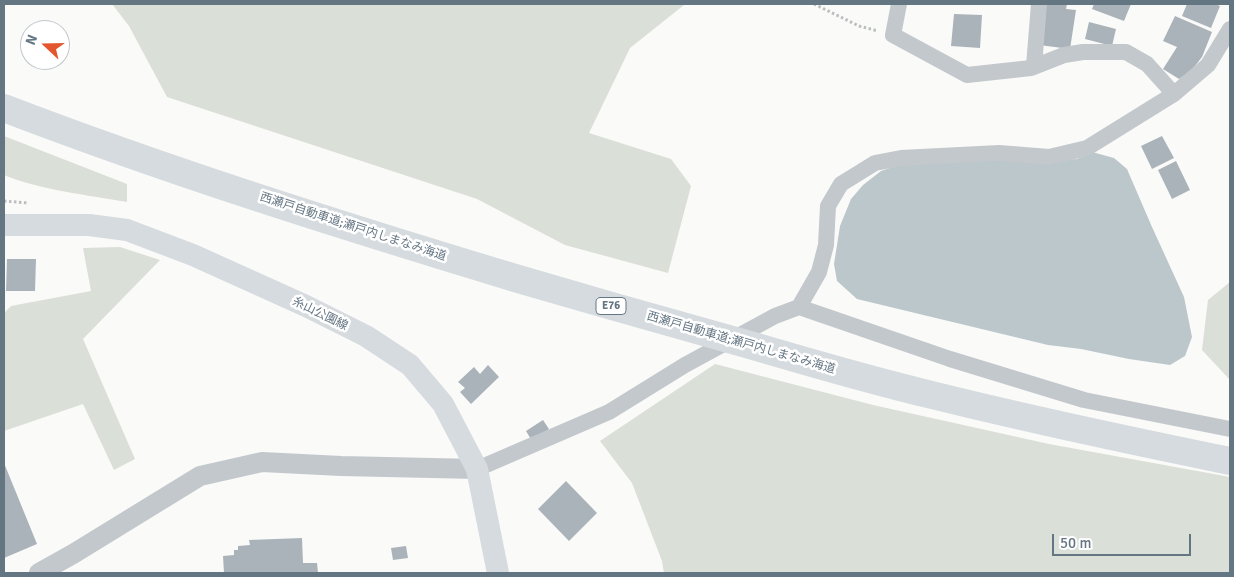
<!DOCTYPE html>
<html>
<head>
<meta charset="utf-8">
<style>
  body { margin:0 }
  #map { position:relative; width:1234px; height:577px; overflow:hidden; background:#fafaf8; font-family:Signika,sans-serif }
  canvas { display:block }
  .frame { position:absolute; inset:0; border:5px solid #657683; pointer-events:none }
  .north { position:absolute; left:20px; top:20px; width:50px; height:50px; box-sizing:border-box; background:#fff; border:1px solid #c1c8cd; border-radius:50%; rotate:291deg; font-size:14px; font-weight:700; line-height:20px; text-align:center; color:#657683 }
  .north::after { content:''; display:block; margin:auto; width:18px; height:22px; background:#e4572e; clip-path:polygon(50% 0,100% 100%,50% 72%,0 100%) }
  .scale { position:absolute; left:1052px; top:534px; width:139px; height:22px; box-sizing:border-box; border:2px solid #657683; border-top:0; padding-left:6px; font-size:15px; line-height:18px; white-space:nowrap; color:#657683; -webkit-text-stroke:4px #fff; paint-order:stroke }
</style>
</head>
<body>
<div id="map">
<canvas width="1234" height="577"></canvas>
<div class="frame"></div>
<div class="north">N</div>
<div class="scale">50 m</div>
</div>
<script>
const ctx = document.querySelector('canvas').getContext('2d');
ctx.lineJoin = 'round';
function fill(path, color) { ctx.fillStyle = color; ctx.fill(path, 'evenodd'); }
function trace(path, color, width, dash) { ctx.strokeStyle = color; ctx.lineWidth = width; ctx.lineCap = dash ? 'butt' : 'round'; ctx.setLineDash(dash || []); ctx.stroke(path); }
function write(font, color, halo, rows, align = 'center') {
  ctx.font = font + ' Signika,"Noto Sans JP",sans-serif'; ctx.lineWidth = 5; ctx.setLineDash([]); ctx.textBaseline = 'middle'; ctx.strokeStyle = halo; ctx.fillStyle = color; for (const [text, x, y, turn = 0] of rows) {
    ctx.save(); ctx.translate(x, y); ctx.rotate((+turn || 0) * Math.PI / 180); ctx.textAlign = isNaN(turn) ? turn : align; if (halo) ctx.strokeText(text, 0, 0); ctx.fillText(text, 0, 0); ctx.restore();
  }
}
fill(new Path2D(`
  M112,4h572v1l-54,43 -41,85 82,26 20,27 -23,87 -103,-28 -88,-46 -310,-102 -38,-71z
  M4,136l123,48v18c-39,-7 -87,-12 -123,-27z
  M120,247l40,13 -77,79 52,120 -21,11 -31,-66 -79,27v-118l7,-7 80,-15 -8,-43z
  M1230,282v98l-28,-30 6,-50z
  M715,364l158,41 176,39 181,33v96h-566l-2,-12 -30,-78 -32,-42z`), '#dadfd7');
fill(new Path2D(`
  M1092,152l22,6 13,11 25,58 32,70 8,40 -7,19 -15,9 -41,-6 -48,-10 -33,-4 -191,-46 -20,-18 -3,-17 6,-38 11,-27 12,-14 18,-14 17,-6 120,-9 26,5 33,-2z`), '#bbc7cb');
fill(new Path2D(`
  M1045,4h22l-1,5 10,1 -6,39 -31,-4z
  M1094,4h37l-7,17 -32,-12z
  M1187,4h28l5,2 -9,22 -29,-12z
  M954,14l28,1 -2,33 -29,-2z
  M1175,16l37,16 -10,25 -11,14 -12,8 -16,-10 14,-22 -14,-6z
  M1089,22l27,7 -4,17 -27,-7z
  M1162,136l12,22 -22,11 -11,-23z
  M1176,161l14,29 -18,9 -14,-29z
  M7,259h29l-1,32h-29z
  M488,365l11,12 -28,27 -11,-12 5,-4 -7,-6 16,-15 6,7z
  M543,420l6,9 -17,12 -6,-10z
  M4,463l33,81 -33,14z
  M566,481l31,32 -28,28 -31,-32z
  M302,538l1,25h14l1,10h-94l-1,-17 11,-1v-5h4v-4l12,-1 -1,-5z
  M406,546l2,12 -15,2 -2,-12z`), '#aab3b9');
trace(new Path2D(`
  M814,4l45,22 19,5
  M4,201l24,2`), '#bbbfc2', 3, [2.5, 2.5]);
trace(new Path2D(`
  M899,4l-6,31 74,40 64,-7 33,-13 19,-3h43l21,12 27,30
  M1034,66l5,-62
  M799,307l151,52 134,41 146,29
  M477,469l132,-57 76,-47 90,-49 24,-9 20,-35 7,-27 2,-39 13,-22 34,-21 26,-5 98,-5 50,4 38,-9 87,-54 34,-29 22,-36`), '#c3c8cc', 16);
trace(new Path2D(`
  M39,573l34,-19 127,-78 62,-14 79,4 136,3`), '#c3c8cc', 20);
trace(new Path2D(`
  M4,225h85l38,5 66,25 113,51 60,30 44,29 33,39 34,65 21,104`), '#d6dbdf', 22);
trace(new Path2D(`
  M4,108c167,64 339,118 511,170 78,23 157,45 235,67 61,18 123,36 186,51 97,24 196,45 294,65`), '#d6dbdf', 28);
for (const [x, y, w] of [
  [611,306,30]
]) { const box = new Path2D(); box.roundRect(x - w / 2, y - 8.5, w, 17, 4); ctx.fillStyle = '#fff'; ctx.fill(box); trace(box, '#657683', 1); }
write('bold 11px', '#657683', null, [
  ["E76",611,306]
]);
write('12px', '#657683', '#fff', [
  ["西瀬戸自動車道;瀬戸内しまなみ海道",353,227,18],
  ["糸山公園線",320,314,26],
  ["西瀬戸自動車道;瀬戸内しまなみ海道",741,343,16]
]);
</script>
</body>
</html>
